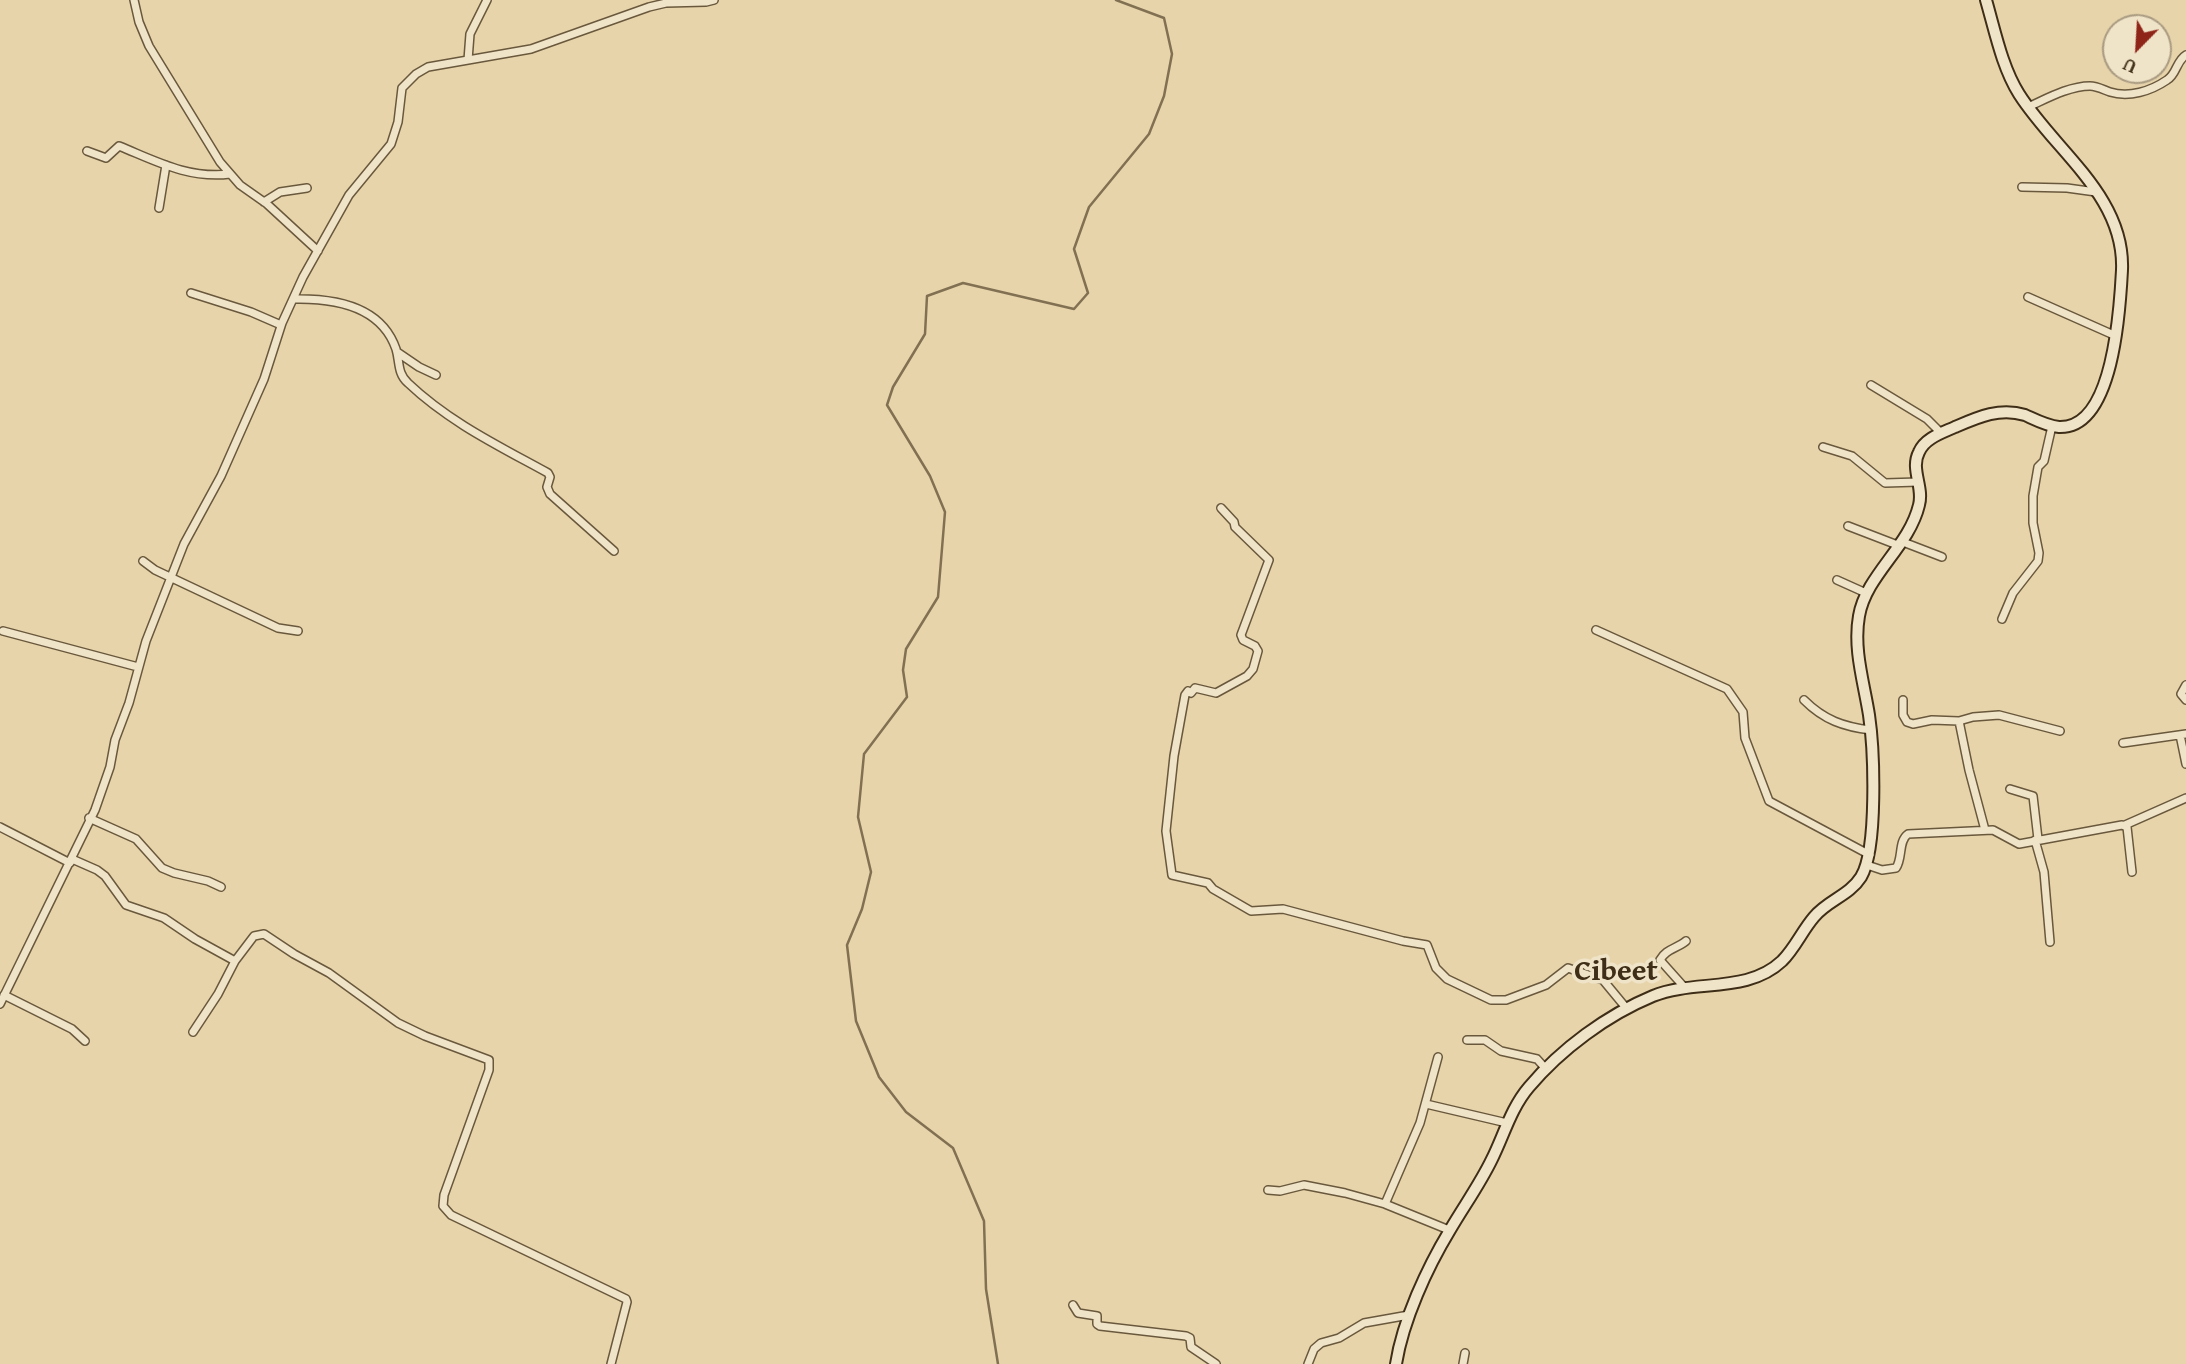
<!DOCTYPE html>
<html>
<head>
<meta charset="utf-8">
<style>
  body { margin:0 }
  #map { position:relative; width:2186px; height:1364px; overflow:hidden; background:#e7d4ab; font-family:"Gentium Book Plus",serif }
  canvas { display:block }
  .north { position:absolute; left:2102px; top:14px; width:70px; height:70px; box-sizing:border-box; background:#efe3c8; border:2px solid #a99b81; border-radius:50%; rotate:204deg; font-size:19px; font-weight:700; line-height:28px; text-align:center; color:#3f2e17 }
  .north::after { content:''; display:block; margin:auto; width:24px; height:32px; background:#8f2418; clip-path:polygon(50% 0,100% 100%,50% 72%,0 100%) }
</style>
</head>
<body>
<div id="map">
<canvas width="2186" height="1364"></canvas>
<div class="north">U</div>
</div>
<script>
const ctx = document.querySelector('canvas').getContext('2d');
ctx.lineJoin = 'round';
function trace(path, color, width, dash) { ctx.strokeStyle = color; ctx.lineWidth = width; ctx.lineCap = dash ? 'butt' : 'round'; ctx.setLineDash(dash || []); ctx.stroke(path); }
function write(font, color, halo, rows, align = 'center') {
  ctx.font = font + ' "Gentium Book Plus",serif'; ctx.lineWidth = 7; ctx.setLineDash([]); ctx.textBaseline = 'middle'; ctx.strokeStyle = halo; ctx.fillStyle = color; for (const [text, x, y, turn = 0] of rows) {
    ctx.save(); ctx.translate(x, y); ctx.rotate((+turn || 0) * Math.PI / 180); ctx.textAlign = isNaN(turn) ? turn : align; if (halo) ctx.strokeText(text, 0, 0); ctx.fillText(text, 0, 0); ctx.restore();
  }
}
trace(new Path2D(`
  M998,1364l-12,-75 -2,-68 -31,-73 -47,-36 -27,-35 -23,-56 -9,-76 15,-36 9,-37 -13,-55 6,-63 43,-57 -4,-27 3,-21 32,-52 7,-85 -15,-36 -43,-71 6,-18 32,-53 2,-38 36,-13 111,26 14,-16 -14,-44 15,-42 60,-73 15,-38 8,-42 -8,-36 -48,-18`), '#827052', 2.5);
const minor = new Path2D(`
  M134,0l5,22 10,24 71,116 20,23 27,19 51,47
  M468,60l2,-26 17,-34
  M2028,107c18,-8 41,-21 62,-21 7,0 14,4 20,6 19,6 41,-1 57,-12 10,-6 9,-19 19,-25
  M87,151l19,7 13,-12c37,15 69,33 111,28
  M2022,187l45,1 29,4
  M264,202l16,-10 27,-4
  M159,208l7,-43
  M191,293l60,19 30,13
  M2028,297l88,39
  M293,299c40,-1 88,6 103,50 4,13 1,24 12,34 41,39 91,63 140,90l2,4 -3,10 3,7 64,57
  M397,352l22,15 17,8
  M1871,385l56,34 14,14
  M1823,447l29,9 33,27 33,-1
  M1221,508l13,14 1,5 34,33 -28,75 2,5 12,6 3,5 -5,18 -6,7 -31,17 -21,-5 -4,5 -3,-2 -3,4 -11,61 -8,75 6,44 36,8 5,6 38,22 32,-2 120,32 24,4 9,23 11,11 44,21h15l40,-15 22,-17 35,12 24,29
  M1848,526l52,20
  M1903,542l39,15
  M143,561l12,9 123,58 20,3
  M1837,580l29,13
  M2002,619l11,-26 25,-32 1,-8 -6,-30v-27l5,-29 6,-6 8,-35
  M1596,630l131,59 16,23 2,26 24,63 101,54
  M3,631l135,36
  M2186,685l-5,9 5,6
  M1804,700c20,20 40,27 67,30
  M1903,700v15l4,7 6,2 19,-4 27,1 14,-4 26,-2 61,16
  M1959,721l10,49 16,60
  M2180,735l6,29
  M2123,743l63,-9
  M2010,789l23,7 5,43
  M89,818l47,21 26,29 12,5 34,8 13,6
  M2125,825l61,-27
  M0,827l70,36
  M2035,840l9,32 6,70
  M72,859l25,11 8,6 21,29 38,13 31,21 40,22 19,-25 10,-2 30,20 35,19 69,50 27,13 64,24v10l-45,125 -1,11 8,9 175,84 1,3 -16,62
  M1867,865l15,5 14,-2c7,-10 2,-27 12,-34l85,-4 26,14 103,-19 5,2 5,45
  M1685,988l-25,-28c6,-11 16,-11 26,-19
  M4,995l68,34 13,12
  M0,1004l95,-194 15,-43 5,-27 14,-37 17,-62 38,-97 37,-68 43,-97 18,-56 21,-46 46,-82 42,-51 7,-22 4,-34 14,-14 12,-7 103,-18 118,-42 17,-4 40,-1 8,-2
  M193,1032l25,-38 17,-33
  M1467,1040h18l16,11 36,8 9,10
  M1426,1104l81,19
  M1268,1190l12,1 24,-6 41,8 40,11 64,26
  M1385,1204l35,-81 18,-66
  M1073,1305l5,8 19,3v8l3,2 86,10 4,2 1,9 25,17
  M1308,1364l6,-15 7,-6 18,-5 25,-15 45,-8
  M1463,1364l2,-11`);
const secondary = new Path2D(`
  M1396,1364c7,-44 31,-96 54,-134 14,-24 30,-46 42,-71 12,-24 19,-51 37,-72 32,-38 78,-72 124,-91 42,-17 94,-2 129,-35 13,-13 20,-30 32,-44 14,-17 35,-21 47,-40 17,-28 13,-128 8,-162 -5,-32 -16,-66 -10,-99 7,-41 50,-69 60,-111 5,-18 -9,-36 0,-53 6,-14 23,-19 36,-25 23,-10 45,-20 70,-12 11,5 22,11 34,12 55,2 61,-119 63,-157 3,-74 -67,-119 -103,-176 -17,-27 -24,-63 -33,-94`);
trace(minor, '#69583c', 10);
trace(secondary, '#3f2e17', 14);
trace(minor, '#efe3c8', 7);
trace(secondary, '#efe3c8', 10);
write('bold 30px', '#3f2e17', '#efe3c8', [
  ["Cibeet",1616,972]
]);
</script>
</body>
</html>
